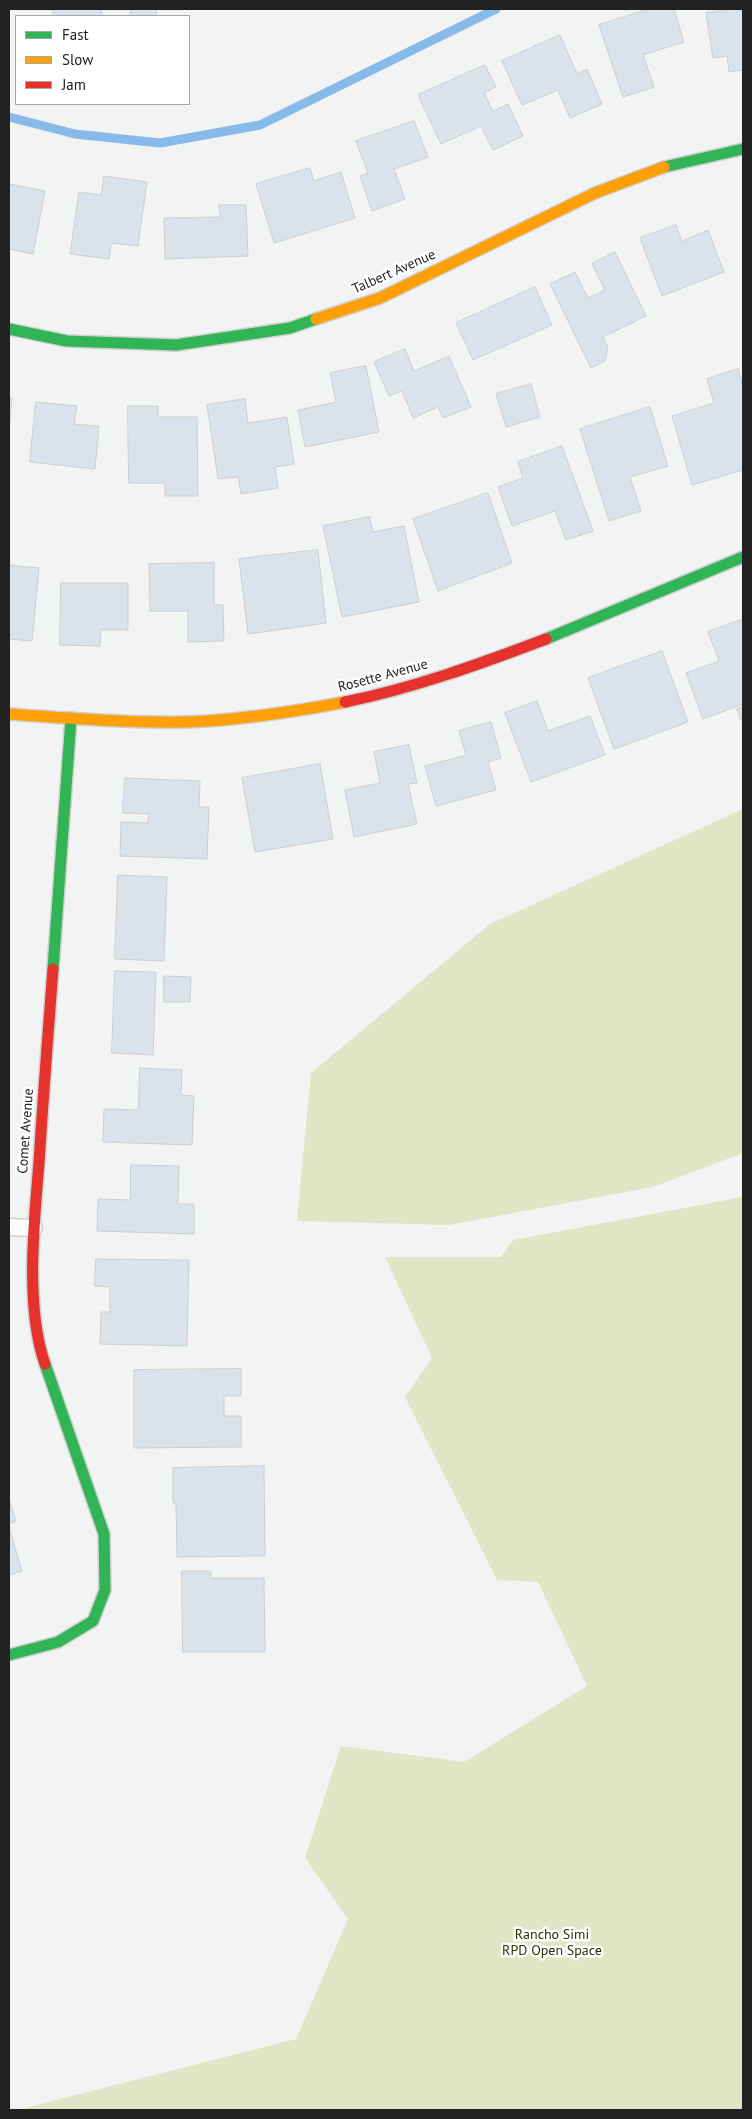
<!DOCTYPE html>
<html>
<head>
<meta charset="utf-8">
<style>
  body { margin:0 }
  #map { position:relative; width:752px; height:2119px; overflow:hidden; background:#f2f3f3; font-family:"PT Sans",sans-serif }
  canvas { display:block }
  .frame { position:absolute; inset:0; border:10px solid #212121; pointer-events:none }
  .legend { position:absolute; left:15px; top:15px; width:175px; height:90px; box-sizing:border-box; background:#fff; border:1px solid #a6a6a6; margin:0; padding:6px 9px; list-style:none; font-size:15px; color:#212121 }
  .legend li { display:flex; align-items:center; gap:10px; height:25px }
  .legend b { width:25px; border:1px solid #a6a6a6 }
</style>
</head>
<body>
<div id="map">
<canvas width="752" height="2119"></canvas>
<div class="frame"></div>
<ul class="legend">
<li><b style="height:6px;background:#30b455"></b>Fast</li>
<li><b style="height:6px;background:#ff9f0a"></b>Slow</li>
<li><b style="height:6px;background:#e5322d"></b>Jam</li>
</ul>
</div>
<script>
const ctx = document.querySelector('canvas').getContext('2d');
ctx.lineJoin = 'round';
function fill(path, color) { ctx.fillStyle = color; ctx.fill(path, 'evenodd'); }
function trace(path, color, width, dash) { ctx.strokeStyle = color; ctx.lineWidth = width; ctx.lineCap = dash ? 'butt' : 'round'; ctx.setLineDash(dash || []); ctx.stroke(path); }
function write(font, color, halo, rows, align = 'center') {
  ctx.font = font + ' "PT Sans",sans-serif'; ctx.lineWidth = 5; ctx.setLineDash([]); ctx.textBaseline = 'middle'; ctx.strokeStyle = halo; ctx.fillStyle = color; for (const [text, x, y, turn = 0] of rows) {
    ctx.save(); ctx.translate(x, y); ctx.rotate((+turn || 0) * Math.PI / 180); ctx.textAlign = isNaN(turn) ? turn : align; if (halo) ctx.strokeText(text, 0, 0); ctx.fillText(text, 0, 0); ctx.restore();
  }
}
fill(new Path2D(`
  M743,809v344l-90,34 -204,38 -152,-4 14,-148 179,-149z
  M743,1197v913h-726l279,-71 52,-120 -43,-61 36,-112 123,16 123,-76 -49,-104 -41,-2 -92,-183 27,-39 -47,-101h116l12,-17z`), '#e2e5c5');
trace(new Path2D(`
  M9,117l66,17 85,9 100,-18 236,-116`), '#87b9e9', 9);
const building = new Path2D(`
  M44,9h58l-1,7h-49l1,-5z
  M131,9h26l-1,7h-25z
  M649,9h25l10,33 -41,13 11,32 -31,10 -24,-72z
  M734,9h9v61l-14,2 -2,-16 -14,2 -7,-45z
  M560,35l17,39 10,-5 15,35 -32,14 -12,-28 -36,15 -20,-44z
  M485,65l11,22 -12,6 9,18 15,-7 15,32 -30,14 -12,-24 -40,18 -23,-49z
  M414,121l14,36 -34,12 11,30 -33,12 -12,-35 8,-3 -12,-32z
  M310,168l4,13 27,-9 14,46 -81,25 -18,-59z
  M104,176l43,6 -9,64 -27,-3 -2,16 -39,-5 9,-62 22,3z
  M9,184l36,7 -12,63 -24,-5z
  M219,205h27l2,51 -83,3 -1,-41 56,-1z
  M676,225l6,16 26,-11 16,42 -62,24 -22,-58z
  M615,252l31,64 -43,21 5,11 -3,13 -14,7 -41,-84 25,-12 13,26 17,-8 -13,-26z
  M535,287l17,38 -79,35 -17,-37z
  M405,349l9,22 35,-15 22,51 -28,11 -5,-11 -25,11 -11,-27 -13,5 -15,-34z
  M366,366l13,66 -74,15 -7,-37 38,-8 -6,-29z
  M738,369l5,18v83l-51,15 -20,-69 42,-13 -7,-24z
  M531,384l9,33 -34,10 -10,-33z
  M9,398h3l-3,33z
  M245,399l3,24 39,-6 7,47 -19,3 3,21 -37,6 -3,-17 -20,2 -11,-74z
  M36,402l41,4 -3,18 25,2 -4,43 -65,-7z
  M128,406h30v11h39l1,79h-33v-13h-36z
  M650,407l18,59 -38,11 11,34 -32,10 -29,-92z
  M562,446l31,85 -27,9 -11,-29 -43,15 -14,-39 25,-9 -5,-16z
  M488,493l24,70 -74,28 -25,-72z
  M370,517l3,15 31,-6 15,76 -77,15 -19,-91z
  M318,550l8,73 -78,11 -9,-75z
  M214,563v42h9l1,36 -36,1v-31h-38l-1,-47z
  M9,565l30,3 -7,73 -23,-2z
  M61,583h67v47h-27l-1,16 -40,-1z
  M743,619v85l-40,15 -17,-46 33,-12 -11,-29z
  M662,651l26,71 -74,27 -26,-71z
  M537,701l11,30 42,-15 15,39 -74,27 -26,-69z
  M743,707v12l-2,1 -4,-11z
  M491,722l10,36 -13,4 8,28 -60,16 -11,-40 41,-11 -7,-24z
  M409,745l8,38 -9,1 9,40 -63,13 -9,-47 35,-7 -6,-31z
  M320,764l13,75 -78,13 -13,-74z
  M125,778l75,3 -1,26h10l-2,52 -87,-3 1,-34 27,1 1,-9 -26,-1z
  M118,875l49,2 -3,84 -49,-2z
  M115,971l41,1 -3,83 -41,-2z
  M164,976l27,1 -1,25h-26z
  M140,1068l42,2 -1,25 13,1 -2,49 -89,-3 1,-33 34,1z
  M131,1165l48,1 -1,38h16v30l-97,-3 1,-32 32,1z
  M96,1259l93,1 -2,86 -87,-2 1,-32h9v-25l-15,-1z
  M241,1369v27h-17v20h17v31l-107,1v-78z
  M264,1466l1,90 -88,1 -1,-54h-3v-35z
  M9,1499l7,22 -7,3z
  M9,1527l13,44 -13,4z
  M182,1571h29v7h53l1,74h-82z`);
fill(building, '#dae2eb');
trace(building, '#cdcece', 1);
const lane = new Path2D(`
  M9,1227l25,1`);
const fast = new Path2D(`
  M664,167l79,-18
  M9,329l58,12 109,4 114,-17 26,-9
  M546,639l197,-82
  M53,969l18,-251
  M9,1655l49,-13 35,-21 12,-31 -1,-56 -59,-170`);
const slow = new Path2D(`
  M316,319l64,-21 215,-105 69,-26
  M9,714c59,4 119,9 178,8 53,-2 106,-10 158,-20`);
const jam = new Path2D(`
  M345,702c69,-14 135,-38 201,-63
  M45,1364c-20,-57 -11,-141 -6,-201 4,-65 9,-129 14,-194`);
trace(lane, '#d0d0d0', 19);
trace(fast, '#d0d0d0', 14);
trace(slow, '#d0d0d0', 14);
trace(jam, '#d0d0d0', 14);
trace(lane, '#fdfdfd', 16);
trace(fast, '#30b455', 11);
trace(slow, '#ff9f0a', 11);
trace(jam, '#e5322d', 11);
write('14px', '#212121', '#fff', [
  ["Talbert Avenue",394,272,-24],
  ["Rosette Avenue",383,676,-15],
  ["Comet Avenue",26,1131,-86]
]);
write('14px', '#2e3004', '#fff', [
  ["Rancho Simi",552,1935],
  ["RPD Open Space",552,1951]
]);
</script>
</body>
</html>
